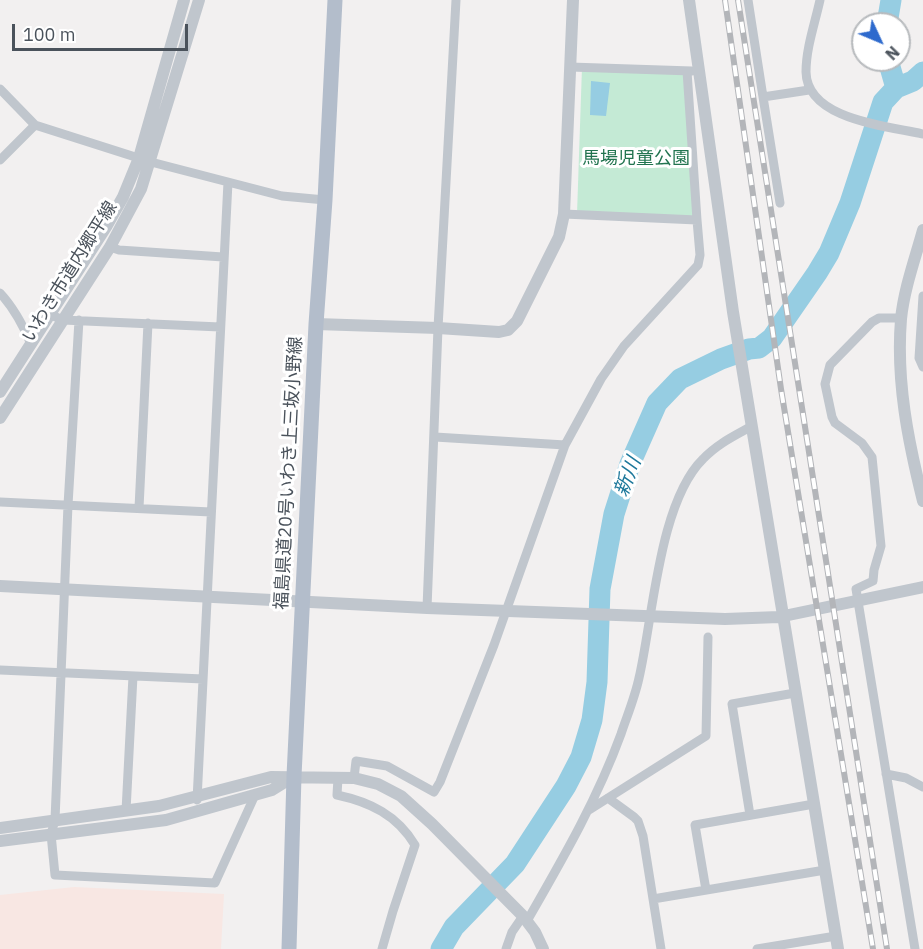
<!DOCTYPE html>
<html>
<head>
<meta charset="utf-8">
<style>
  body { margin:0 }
  #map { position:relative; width:923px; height:949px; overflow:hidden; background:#f2f0f0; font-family:"IBM Plex Sans",sans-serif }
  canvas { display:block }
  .north { position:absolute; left:851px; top:12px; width:60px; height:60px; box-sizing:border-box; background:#fff; border:2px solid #b7babd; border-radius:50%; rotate:134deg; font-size:16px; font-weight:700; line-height:24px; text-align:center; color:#4a525b }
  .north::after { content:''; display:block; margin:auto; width:21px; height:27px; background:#2e6acd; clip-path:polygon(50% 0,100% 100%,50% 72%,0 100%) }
  .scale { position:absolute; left:12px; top:24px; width:176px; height:27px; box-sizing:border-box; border:3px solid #4a525b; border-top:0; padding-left:8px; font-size:18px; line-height:21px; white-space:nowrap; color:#4a525b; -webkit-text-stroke:4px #fff; paint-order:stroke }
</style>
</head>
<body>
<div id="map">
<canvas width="923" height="949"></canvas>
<div class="north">N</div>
<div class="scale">100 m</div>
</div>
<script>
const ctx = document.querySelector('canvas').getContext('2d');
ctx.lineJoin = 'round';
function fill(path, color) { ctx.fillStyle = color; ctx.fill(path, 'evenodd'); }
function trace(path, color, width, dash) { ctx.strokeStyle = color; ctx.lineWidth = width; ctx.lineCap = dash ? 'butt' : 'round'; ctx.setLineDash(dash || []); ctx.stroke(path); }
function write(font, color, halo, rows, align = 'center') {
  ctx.font = font + ' "IBM Plex Sans","Noto Sans JP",sans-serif'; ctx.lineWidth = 6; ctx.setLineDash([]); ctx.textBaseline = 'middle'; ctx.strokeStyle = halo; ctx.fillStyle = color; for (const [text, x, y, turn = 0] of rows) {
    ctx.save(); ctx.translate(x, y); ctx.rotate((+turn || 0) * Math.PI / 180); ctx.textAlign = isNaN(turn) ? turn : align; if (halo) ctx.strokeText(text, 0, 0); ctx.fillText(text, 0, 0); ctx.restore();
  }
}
fill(new Path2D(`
  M74,887l150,7 -3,55h-221v-54z`), '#f8e7e3');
fill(new Path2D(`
  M582,67l105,4 10,149 -120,-6z`), '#c4ead5');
fill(new Path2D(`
  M591,81l19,2 -4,33 -16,-1z`), '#96cde2');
trace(new Path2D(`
  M887,24l4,-24
  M888,60l8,28
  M441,949l13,-22 61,-63 51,-78 15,-29 11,-37 5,-38 3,-93 14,-75 16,-50 27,-61 23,-24 41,-20 28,-10 10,-1 13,-10 45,-65 12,-20 21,-50 33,-101 13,-14 17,-7 10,-9`), '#96cde2', 21);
trace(new Path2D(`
  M748,0l15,97 46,-7
  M820,0c-5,23 -14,48 -14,72 1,48 82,54 117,62
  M570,67l122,4
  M0,89l35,36 116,37 77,20 54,14 43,4
  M763,97l17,106
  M0,160l35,-35
  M564,214l133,6 -10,-149
  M110,247l9,3 104,7
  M0,293c14,15 23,32 31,51
  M923,296l-4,62 4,9
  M51,315l12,5 157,7
  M901,318h-22l-7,4 -42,43 -5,19 7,33 3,6 27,20 10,14 9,89 -7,24 -1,11 -17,8 59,360
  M79,320l-11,185 -13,315 -4,14 4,41 160,8 40,-88
  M435,437l130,8
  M0,502l211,10
  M139,508l9,-185
  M427,608l11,-280 18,-328
  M0,670l203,9
  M886,774l20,4 17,9
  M338,778l-1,17c33,7 60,20 78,50l-22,66 -11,38
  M354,778l2,-17 31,5 47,26 6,-10 54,-137 71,-200 36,-66 23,-33 74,-81 2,-10 -3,-35
  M608,798l26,19 4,4 5,15 18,113
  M197,800l31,-618
  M589,810l117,-74 2,-99
  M126,811l7,-135
  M750,815l-18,-111 63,-11
  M706,890l-11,-65 119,-21
  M653,899l172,-29
  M527,921c35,-61 70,-121 94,-187 6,-18 14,-37 18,-56 14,-60 20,-176 64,-219 14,-15 31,-23 49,-33
  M506,949l6,-17 11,-16
  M757,949l79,-13`), '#c0c6cd', 9);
trace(new Path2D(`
  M689,0l44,312 105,637
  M923,230c-8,29 -19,59 -22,89 -5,62 7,122 22,182
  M316,324l122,4 61,4 9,-2 9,-9 42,-84 5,-23 9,-214
  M0,392l106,-165 17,-30 16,-39 45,-158
  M0,418l110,-171 31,-58 58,-189
  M0,586l427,22 298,11 54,-2 144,-30
  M0,828l159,-22 112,-29 83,1 24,6 23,12 31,28 91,92 12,16 8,17
  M0,841l166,-21 106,-30 21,-13`), '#c0c6cd', 12);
trace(new Path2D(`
  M289,949l5,-173 22,-452 9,-124 10,-200`), '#b3bdcb', 15);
const rail = new Path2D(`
  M725,0l56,389 92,560
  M738,0l149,949`);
trace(rail, '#b3b5b9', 6);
trace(rail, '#fff', 4, [11]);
write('18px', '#227450', '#fff', [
  ["馬場児童公園",636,159]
]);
write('18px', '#4a525b', '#fff', [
  ["いわき市道内郷平線",70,272,-58],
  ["福島県道20号いわき上三坂小野線",289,473,-87]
]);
write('italic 20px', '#1d789b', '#fff', [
  ["新川",628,477,-69]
]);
</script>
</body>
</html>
